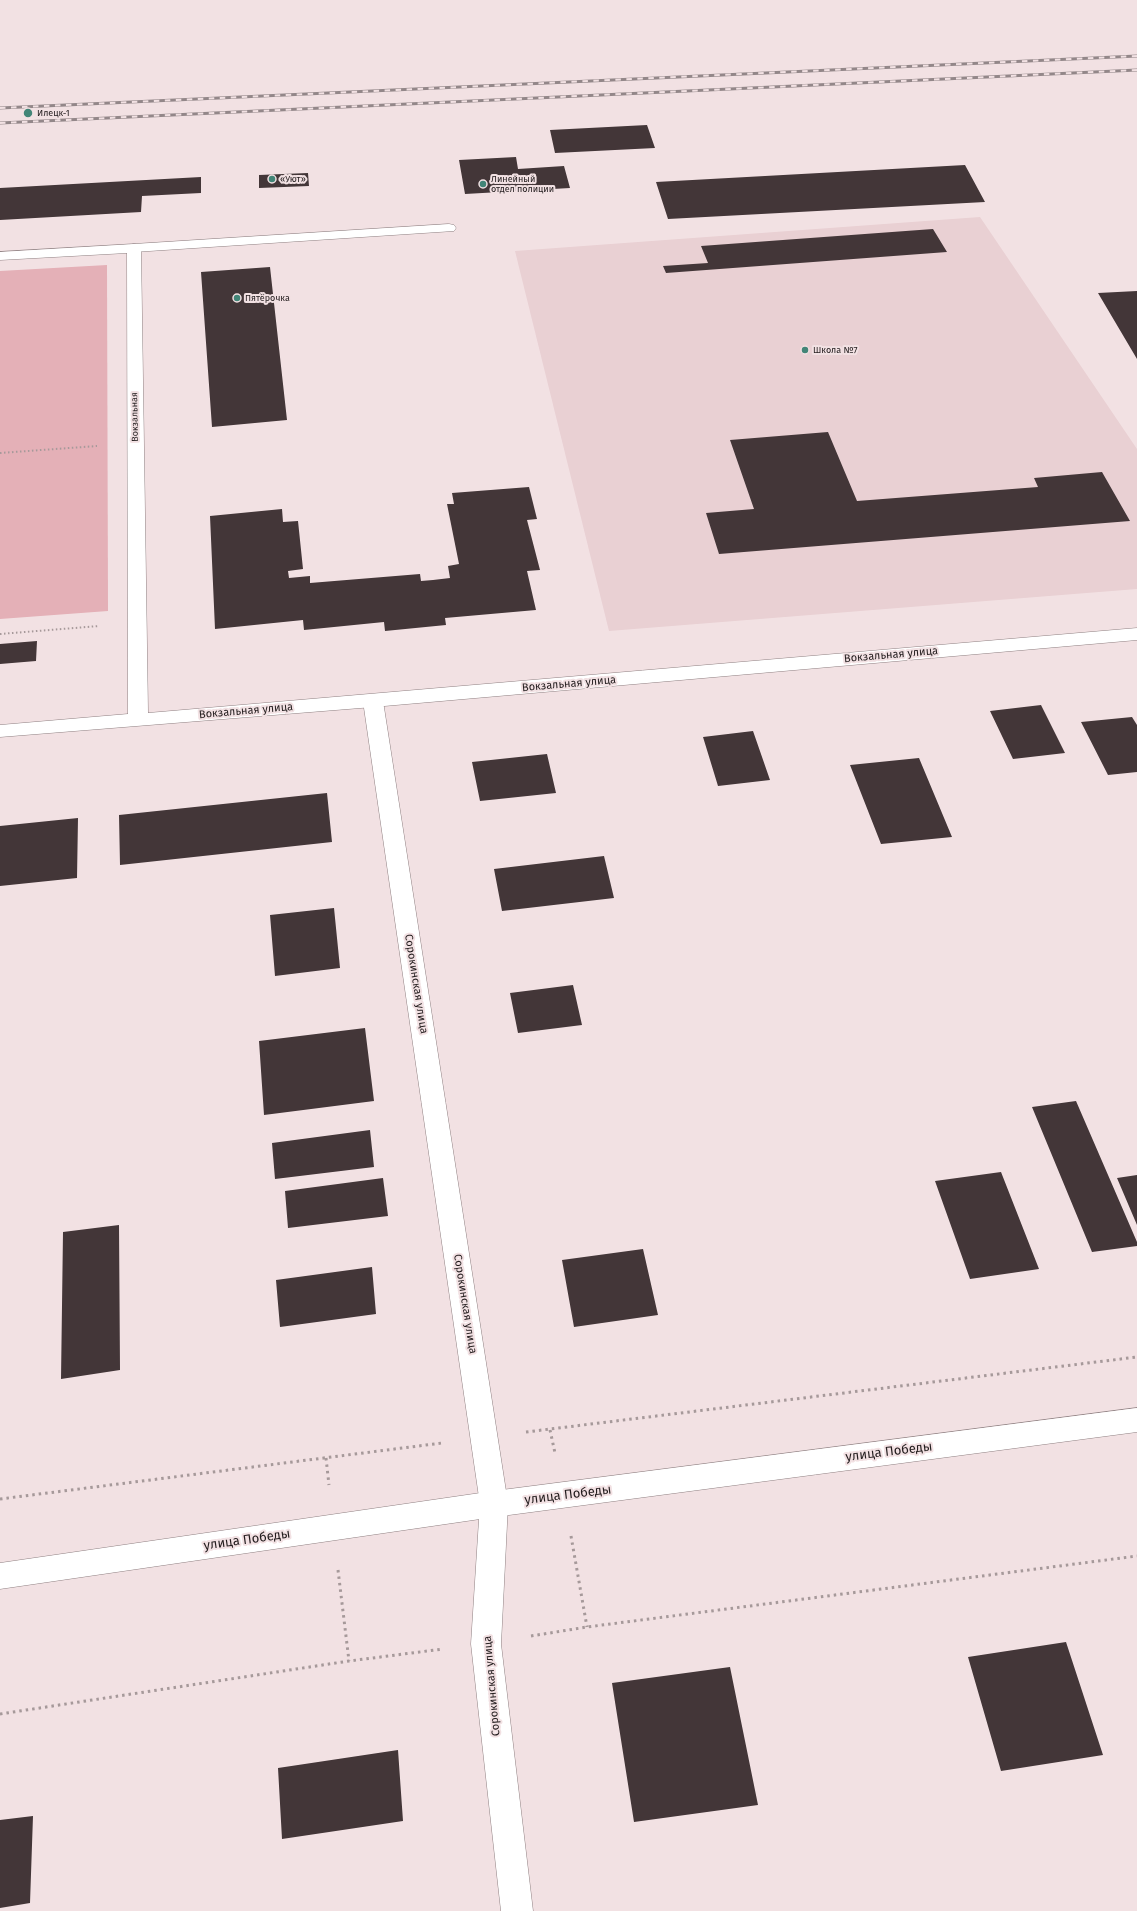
<!DOCTYPE html>
<html>
<head>
<meta charset="utf-8">
<style>
  body { margin:0 }
  canvas { display:block; background:#f2e1e3 }
</style>
</head>
<body>
<canvas width="1137" height="1911"></canvas>
<script>
const ctx = document.querySelector('canvas').getContext('2d');
ctx.lineJoin = 'round';
function fill(path, color) { ctx.fillStyle = color; ctx.fill(path, 'evenodd'); }
function trace(path, color, width, dash) { ctx.strokeStyle = color; ctx.lineWidth = width; ctx.lineCap = dash ? 'butt' : 'round'; ctx.setLineDash(dash || []); ctx.stroke(path); }
function write(font, color, halo, rows, align = 'center') {
  ctx.font = font + ' "Fira Sans",sans-serif'; ctx.lineWidth = 4; ctx.setLineDash([]); ctx.textBaseline = 'middle'; ctx.strokeStyle = halo; ctx.fillStyle = color; for (const [text, x, y, turn = 0] of rows) {
    ctx.save(); ctx.translate(x, y); ctx.rotate((+turn || 0) * Math.PI / 180); ctx.textAlign = isNaN(turn) ? turn : align; if (halo) ctx.strokeText(text, 0, 0); ctx.fillText(text, 0, 0); ctx.restore();
  }
}
fill(new Path2D(`
  M980,217l157,232v140l-528,42 -94,-380z`), '#e9d0d3');
fill(new Path2D(`
  M107,265l1,346 -108,8v-348z`), '#e4b0b7');
fill(new Path2D(`
  M647,125l8,23 -100,5 -5,-23z
  M516,157l2,12 46,-3 6,22 -105,6 -6,-34z
  M965,165l20,37 -317,17 -12,-37z
  M308,173l1,13 -50,2v-13z
  M201,177v16l-59,3 -1,16 -141,8v-32z
  M933,229l14,23 -281,21 -3,-7 45,-3 -7,-17z
  M270,267l17,153 -75,7 -11,-155z
  M1137,291v68l-39,-66z
  M828,432l29,69 181,-14 -4,-9 68,-6 28,49 -411,33 -13,-41 48,-4 -24,-69z
  M529,487l8,32 -10,1 13,50 -13,1 9,39 -91,8 1,7 -61,6 -1,-9 -80,8 -1,-10 -88,9 -5,-113 72,-7 1,13 15,-1 5,48 -15,2 1,7 21,-2v7l110,-9 1,7 12,-1 17,-2 -2,-12 11,-2 -12,-60h7l-2,-11z
  M37,641l-1,20 -36,3v-20z
  M1041,705l24,48 -52,6 -23,-48z
  M1132,717l5,8v47l-29,3 -27,-53z
  M753,731l17,49 -52,6 -15,-49z
  M547,754l9,39 -76,8 -8,-39z
  M919,758l33,79 -71,7 -31,-79z
  M327,793l5,49 -212,23 -1,-50z
  M78,818l-1,60 -77,8v-60z
  M604,856l10,42 -112,13 -8,-42z
  M334,908l6,60 -65,8 -5,-61z
  M573,985l9,40 -64,8 -8,-40z
  M365,1028l9,73 -110,14 -5,-74z
  M1076,1101l61,141v4l-45,6 -60,-145z
  M370,1130l4,37 -99,12 -3,-36z
  M1001,1172l38,97 -69,10 -35,-98z
  M1137,1175v50l-20,-47z
  M383,1178l5,38 -100,12 -3,-37z
  M119,1225l1,145 -59,9 2,-147z
  M643,1249l15,66 -84,12 -12,-67z
  M372,1267l4,47 -96,13 -4,-47z
  M1066,1642l37,113 -102,16 -33,-114z
  M730,1667l28,138 -124,17 -22,-139z
  M398,1750l5,71 -121,18 -4,-71z
  M33,1816l-3,87 -30,5v-88z`), '#433638');
const service = new Path2D(`
  M449,224l5,1 2,3 -2,3 -320,21 -5,-1 -2,-3 2,-3 5,-1z`);
const minor = new Path2D(`
  M373,695l7,2 3,4 125,803 -7,140 32,267h-32l-30,-267 9,-140 -117,-803 3,-4z`);
const tertiary = new Path2D(`
  M134,244l5,1 2,3 7,465 989,-85v12l-764,67 -373,30v-12l128,-11 -1,-461 -127,7v-8z
  M1137,1408v24l-643,85 -494,72v-26l494,-72z`);
trace(service, '#8f8082', 1);
trace(minor, '#8f8082', 1);
trace(tertiary, '#8f8082', 1);
trace(new Path2D(`
  M0,453l97,-7
  M0,634l99,-8`), '#a6999a', 2, [1.5, 2.5]);
trace(new Path2D(`
  M550,1430l5,23
  M526,1432l611,-75
  M326,1458l3,27
  M0,1499l442,-56
  M571,1536l16,91
  M338,1570l11,91
  M531,1636l56,-9 550,-71
  M0,1714l349,-53 94,-12`), '#a6999a', 3, [2.5, 4]);
fill(service, '#fff');
fill(minor, '#fff');
fill(tertiary, '#fff');
const rail = new Path2D(`
  M0,108l1137,-52
  M0,123l1137,-53`);
trace(rail, '#938789', 3);
trace(rail, '#f2e1e3', 2, [5.5]);
for (const [x, y, r, color] of [
  [28,113,5,"#428577"],
  [272,179,4,"#428577"],
  [483,184,4,"#428577"],
  [237,298,4,"#428577"],
  [805,350,4,"#428577"]
]) { const dot = new Path2D(); dot.arc(x, y, r, 0, 2 * Math.PI); ctx.fillStyle = color; ctx.fill(dot); trace(dot, '#f2e1e3', 1.5); }
write('9px', '#221c1d', '#f2e1e3', [
  ["Илецк-1",37,113],
  ["«Уют»",280,179],
  ["Линейный",491,179],
  ["отдел полиции",491,189],
  ["Пятёрочка",245,298],
  ["Школа №7",813,350]
], 'left');
write('9px', '#221c1d', '#f2e1e3', [
  ["Вокзальная",135,417,-91]
]);
write('11px', '#221c1d', '#f2e1e3', [
  ["Вокзальная улица",891,655,-5],
  ["Вокзальная улица",569,684,-5],
  ["Вокзальная улица",246,711,-5],
  ["Сорокинская улица",416,984,81],
  ["Сорокинская улица",465,1304,81],
  ["Сорокинская улица",492,1686,-95]
]);
write('13px', '#221c1d', '#f2e1e3', [
  ["улица Победы",889,1452,-7],
  ["улица Победы",568,1495,-7],
  ["улица Победы",247,1540,-8]
]);
</script>
</body>
</html>
